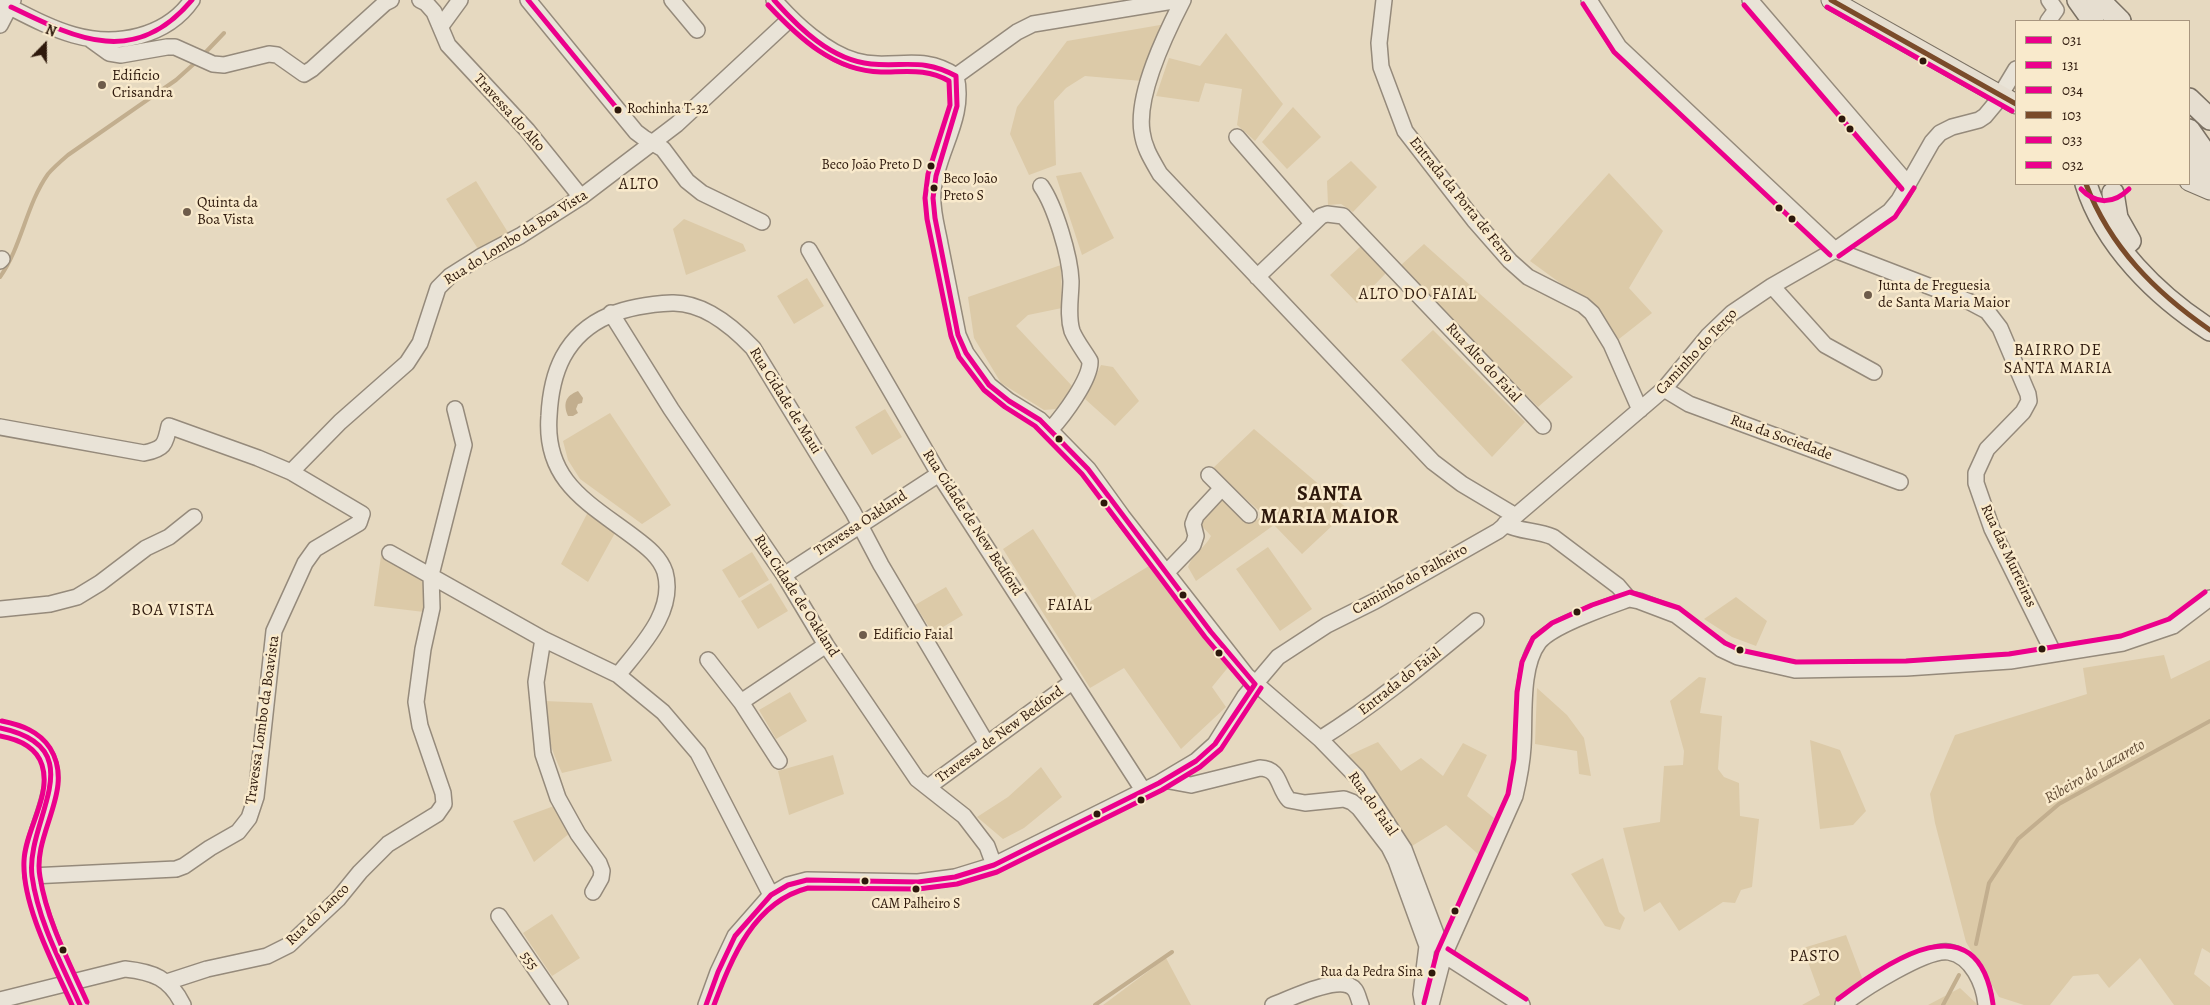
<!DOCTYPE html>
<html>
<head>
<meta charset="utf-8">
<style>
  body { margin:0 }
  #map { position:relative; width:2210px; height:1005px; overflow:hidden; background:#e6d9c0; font-family:Alegreya,serif }
  canvas { display:block }
  .legend { position:absolute; left:2015px; top:20px; width:175px; height:165px; box-sizing:border-box; background:#f9eacc; border:1px solid #a8967f; margin:0; padding:6px 9px; list-style:none; font-size:15px; color:#2e190c }
  .legend li { display:flex; align-items:center; gap:10px; height:25px }
  .legend b { width:25px; border:1px solid #a8967f }
  .north { position:absolute; left:20px; top:20px; width:50px; height:50px; -webkit-text-stroke:4px #f9eacc; paint-order:stroke; rotate:22deg; font-size:14px; font-weight:700; line-height:20px; text-align:center; color:#2e190c }
  .north::after { content:''; display:block; margin:auto; width:18px; height:22px; background:#2e190c; clip-path:polygon(50% 0,100% 100%,50% 72%,0 100%) }
</style>
</head>
<body>
<div id="map">
<canvas width="2210" height="1005"></canvas>
<ul class="legend">
<li><b style="height:6px;background:#ec008c"></b>031</li>
<li><b style="height:6px;background:#ec008c"></b>131</li>
<li><b style="height:6px;background:#ec008c"></b>034</li>
<li><b style="height:6px;background:#7a4b2a"></b>103</li>
<li><b style="height:6px;background:#ec008c"></b>033</li>
<li><b style="height:6px;background:#ec008c"></b>032</li>
</ul>
<div class="north">N</div>
</div>
<script>
const ctx = document.querySelector('canvas').getContext('2d');
ctx.lineJoin = 'round';
function fill(path, color) { ctx.fillStyle = color; ctx.fill(path, 'evenodd'); }
function trace(path, color, width, dash) { ctx.strokeStyle = color; ctx.lineWidth = width; ctx.lineCap = dash ? 'butt' : 'round'; ctx.setLineDash(dash || []); ctx.stroke(path); }
function write(font, color, halo, rows, align = 'center') {
  ctx.font = font + ' Alegreya,serif'; ctx.lineWidth = 5; ctx.setLineDash([]); ctx.textBaseline = 'middle'; ctx.strokeStyle = halo; ctx.fillStyle = color; for (const [text, x, y, turn = 0] of rows) {
    ctx.save(); ctx.translate(x, y); ctx.rotate((+turn || 0) * Math.PI / 180); ctx.textAlign = isNaN(turn) ? turn : align; if (halo) ctx.strokeText(text, 0, 0); ctx.fillText(text, 0, 0); ctx.restore();
  }
}
fill(new Path2D(`
  M1166,24l-24,57 -57,-5 -19,12 -12,13 2,64 -27,10 -19,-41 7,-27 50,-66z
  M1226,33l57,71 -28,37 -18,-16 5,-36 -37,-6 -6,19 -43,-6 13,-38 31,8z
  M1293,107l28,30 -34,32 -25,-27z
  M1351,161l26,26 -24,25 -12,-8 -13,1 -1,-24z
  M1081,172l33,66 -32,17 -26,-79z
  M1609,173l54,58 -34,57 23,25 -33,26 -41,-43 -48,-35z
  M476,181l33,53 -29,18 -34,-53z
  M684,219l59,25 3,7 -60,24 -13,-46z
  M1424,244l149,133 -35,30 -138,-141z
  M1362,245l24,28 -29,30 -27,-28z
  M1061,265l1,43 -34,7 -12,11 57,61 -17,22 -12,1 -43,-27 -27,-45 -6,-41z
  M807,278l17,28 -30,18 -17,-28z
  M1433,330l92,92 -33,35 -91,-97z
  M1101,365l12,2 26,34 -24,25 -30,-27z
  M885,409l17,28 -30,18 -17,-28z
  M610,413l61,92 -29,19 -62,-45 -12,-19 -5,-19z
  M1254,429l95,81 -47,44 -28,-29 -78,56 -8,-14c4,-13 17,-19 23,-31l-9,-10 -1,-5 22,-21 28,24 13,-9 -52,-46z
  M588,512l27,21 -27,49 -27,-18z
  M1033,529l50,77 66,-40 81,99 -18,22 14,20 -45,42 -57,-81 -34,20 -87,-139z
  M1268,547l44,62 -32,22 -44,-62z
  M752,552l17,28 -30,18 -17,-28z
  M381,556c18,6 45,13 47,36 0,6 -3,14 -4,20l-50,-6z
  M771,583l17,28 -30,18 -17,-28z
  M946,587l17,28 -30,18 -18,-28z
  M1736,597l31,24 -11,25 -24,-9 -28,-18z
  M2164,655l7,24 39,-19v293l-8,-5 -8,26 16,13v18h-36l-34,-47 -31,30 -11,-14 -25,2 -23,29h-26l-25,-8 -33,-55 -31,-119 -5,-29 25,-59 132,-41 -4,-26z
  M1699,677l7,1 -6,35 22,3 -4,53 6,8 15,6 1,33 19,3 -7,68 -11,3 -6,13 -12,-1 -44,29 -19,-29 -16,10 -21,-84 37,-6 4,-56 19,-1 1,-14 -14,-50z
  M1537,688l30,27 17,23 7,38 -12,-2 -2,-23 -42,-7z
  M790,692l17,29 -31,18 -17,-29z
  M544,701l48,2 20,58 -50,12c-11,-23 -18,-46 -18,-72z
  M1810,740l30,10 26,61 -13,14 -33,4z
  M1378,742l23,29 20,-13 22,18 20,-33 24,12 -20,41 27,22 -15,37 -33,-30 -34,21 -46,-70 -21,-19z
  M833,755l11,39 -55,21 -11,-44z
  M1041,767l21,30 -38,31 -21,11 -26,-22 31,-20z
  M554,806l16,27 -36,29 -21,-41z
  M1603,858l16,54 6,6 -5,12 -15,-4 -34,-52z
  M552,914l28,44 -28,18 -29,-43z
  M1846,935l18,48 -27,22h-35l18,-10 -17,-47z
  M1166,958l25,47h-88z
  M1960,988l18,17h-50z`), '#dccaa8');
fill(new Path2D(`
  M578,391l5,7 -1,5 -4,1 -2,5 2,4 -5,3h-5c-5,-12 -3,-20 10,-25z`), '#c2ae8e');
trace(new Path2D(`
  M203,55l21,-22
  M0,277c22,-31 26,-72 48,-103 6,-7 13,-13 20,-19l108,-75 20,-18
  M1976,944l13,-61 29,-44 41,-35 151,-83
  M1095,1005l77,-53
  M1943,1005l16,-30`), '#c2ae8e', 4);
const minor = new Path2D(`
  M420,0l6,3 8,9 14,33 79,85 54,67
  M528,0l108,132 8,6 19,11 24,32 15,12 60,29
  M672,0l25,30
  M774,0c20,23 52,53 82,61 37,10 65,-9 100,15 10,42 -19,75 -23,115 -2,18 4,36 7,53 6,30 12,61 18,91l8,18 23,32 20,16 31,19 48,49 34,47 125,160 73,63 37,38 47,72 40,106
  M1183,0c-17,33 -47,94 -41,132 2,16 10,28 18,42l273,288 29,22 52,31
  M1384,0l-5,43 2,24 24,64 69,89 36,41 18,16 55,28 9,8 19,31 29,66
  M1589,0l30,47 216,203 135,52 17,9 13,17 28,66 1,7 -6,11 -36,37 -11,24v10l16,46 61,123
  M1750,0l158,184
  M0,2c46,23 86,48 139,34 22,-6 40,-17 53,-36
  M2048,21l8,-11 -7,-10
  M0,25l13,-25
  M441,26l19,-26
  M91,40l18,13 12,2 46,-8h8l38,17 11,1 45,-11 8,1 27,19 8,-5 73,-66 6,-3
  M956,76l61,-44 16,-8 146,-24
  M1237,137l75,86
  M1041,186c14,20 29,70 30,95 0,16 -4,34 1,50 4,10 12,20 18,30 1,18 -27,55 -39,68
  M809,250l130,224 204,316
  M0,261l2,-2
  M1257,277l64,-61 6,-2 16,2 200,210
  M1772,286l53,59 49,27
  M611,313l60,96 113,166 42,70 91,134 47,37 23,30 7,19
  M1664,389l25,15 211,78
  M0,427l144,26c20,-4 21,-8 25,-27l89,32 33,14 71,42 -3,9 -44,26 -10,14 -31,68 -18,166 -7,21 -11,14 -28,16 -26,18 -8,3 -145,7
  M291,472l49,-50 67,-59 13,-20 18,-55 12,-12 30,-19 40,-21 61,-39 96,-73 113,-105
  M1209,475l40,40
  M1505,524c15,8 32,6 48,13l65,49 11,13 10,2 37,14 45,34 17,8 57,13 111,-2 104,-7 113,-18 50,-17 37,-28
  M390,553l153,86 75,36 45,37 35,41 73,142
  M1166,573l27,-28 3,-9 -3,-12 3,-8 26,-28
  M784,575l155,-101
  M0,609l50,-5 27,-7 23,-14 46,-35 23,-11 25,-20
  M543,639l-7,43 7,72 15,44 20,36 21,29 3,8 -1,7 -8,14
  M708,660l33,42
  M618,675c22,-28 58,-63 47,-103 -5,-15 -18,-25 -30,-34 -46,-35 -91,-56 -86,-122 1,-21 4,-40 14,-59 22,-41 65,-52 109,-54 31,-1 61,24 81,45l100,164 28,53 106,179
  M0,728c15,3 29,7 40,19 33,35 -17,87 -8,130 9,44 30,87 48,128
  M1320,739c56,-35 105,-76 156,-118
  M779,761l-38,-59 85,-57
  M1164,780l27,5 69,-17c21,1 17,19 29,32l16,3 39,-4 8,3 7,6 30,39 7,14 31,85 -6,48 2,11
  M928,787l144,-105
  M499,916l61,89
  M1444,955l78,50
  M167,982l40,-13 60,-13 22,-11 49,-46 22,-27 28,-28 49,-30 7,-10 -1,-11 -23,-67 -4,-24 7,-53 9,-41 -1,-33 33,-130 -9,-36
  M0,1000l125,-31c28,3 45,9 58,36
  M706,1005l12,-33 17,-36 36,-41 17,-10 19,-5 111,2 37,-5 39,-12 165,-82 37,-22 19,-17 30,-48 33,-39 49,-32 48,-24 123,-70 166,-142 44,-53 24,-23 40,-27 63,-36 55,-39 9,-11 33,-58 8,-9 12,-6 27,-7 6,-4 10,-12 21,-35
  M1273,1005c17,-6 69,-33 82,-15 3,4 4,11 6,15
  M1431,1005l13,-50 71,-159c4,-17 7,-32 8,-49 2,-31 -3,-80 16,-105 14,-17 68,-35 90,-43
  M1843,1005c18,-15 84,-57 106,-53 23,4 35,32 37,53`);
const major = new Path2D(`
  M1831,0l185,104
  M2189,181l21,9`);
const highway = new Path2D(`
  M2078,0l15,21
  M2099,0l21,21
  M2189,99l21,20
  M2189,130l21,30
  M2189,157l21,30
  M2086,184c19,61 71,112 124,146
  M2113,193l4,25 13,23`);
trace(minor, '#958a7b', 18);
trace(major, '#7b7163', 21);
trace(highway, '#7b7163', 24);
trace(minor, '#e9e3d7', 15);
trace(major, '#e6ded0', 19);
trace(highway, '#e6ded0', 21);
trace(new Path2D(`
  M774,0c25,28 57,60 97,64 34,3 52,-6 85,12l1,30 -21,70 -3,22 2,20 23,117 8,18 23,32 20,16 31,19 48,49 123,163 44,52
  M0,728c96,20 25,92 32,148 6,45 30,89 48,129
  M706,1005l12,-33 17,-36 36,-41 17,-10 19,-5 111,2 37,-5 39,-12 165,-82 37,-22 19,-17 40,-60`), '#ec008c', 5);
trace(new Path2D(`
  M768,5c31,33 66,66 113,67 25,0 46,-4 68,9l1,24 -22,69 -3,24 2,21 24,117 8,21 25,33 21,17 30,19 47,48 123,163 44,52
  M0,736c17,3 36,10 42,29 10,31 -17,65 -18,96 -2,44 30,104 48,144
  M714,1005c18,-48 40,-103 94,-117l110,1 39,-5 40,-12 165,-82 38,-23 21,-18 40,-61`), '#ec008c', 5);
trace(new Path2D(`
  M2,721c19,4 37,10 48,27 26,42 -18,85 -10,129 7,44 29,85 47,125
  M1448,949l78,50
  M1838,999c50,-38 140,-100 155,5
  M1424,1003l13,-51 71,-158 6,-35 3,-67 5,-30 11,-24 19,-15 40,-18 38,-13 49,16 46,35 15,7 56,12 110,-1 103,-7 112,-18 48,-17 36,-27`), '#ec008c', 5);
trace(new Path2D(`
  M1831,0l185,104
  M2086,184c24,63 69,108 124,146`), '#7a4b2a', 5);
trace(new Path2D(`
  M1583,4l31,48 216,203
  M1744,5l158,184
  M1827,7l185,104
  M2081,189c15,16 33,15 48,0
  M1839,256l56,-39 19,-29`), '#ec008c', 5);
trace(new Path2D(`
  M528,0l92,112
  M11,7c66,32 124,61 181,-7`), '#ec008c', 5);
for (const [x, y, r, color] of [
  [1923,61,4.5,"#2e190c"],
  [102,85,5,"#6e5c4b"],
  [618,110,4.5,"#2e190c"],
  [1842,119,4.5,"#2e190c"],
  [1850,129,4.5,"#2e190c"],
  [931,166,4.5,"#2e190c"],
  [934,188,4.5,"#2e190c"],
  [1779,208,4.5,"#2e190c"],
  [187,212,5,"#6e5c4b"],
  [1792,219,4.5,"#2e190c"],
  [1868,295,5,"#6e5c4b"],
  [1059,439,4.5,"#2e190c"],
  [1104,503,4.5,"#2e190c"],
  [1183,595,4.5,"#2e190c"],
  [1577,612,4.5,"#2e190c"],
  [863,635,5,"#6e5c4b"],
  [2042,649,4.5,"#2e190c"],
  [1740,650,4.5,"#2e190c"],
  [1219,653,4.5,"#2e190c"],
  [1141,800,4.5,"#2e190c"],
  [1097,814,4.5,"#2e190c"],
  [865,881,4.5,"#2e190c"],
  [916,889,4.5,"#2e190c"],
  [1455,911,4.5,"#2e190c"],
  [63,950,4.5,"#2e190c"],
  [1432,973,4.5,"#2e190c"]
]) { const dot = new Path2D(); dot.arc(x, y, r, 0, 2 * Math.PI); ctx.fillStyle = color; ctx.fill(dot); trace(dot, '#f9eacc', 2); }
write('14px', '#2e190c', '#f9eacc', [
  ["Rochinha T-32",627,110],
  ["Beco João Preto D",922,166,"right"],
  ["Beco João",943,180],
  ["Preto S",943,197],
  ["CAM Palheiro S",916,905,"center"],
  ["Rua da Pedra Sina",1423,973,"right"]
], 'left');
write('15px', '#2e190c', '#f9eacc', [
  ["Edificio",112,76],
  ["Crisandra",112,93],
  ["Quinta da",197,203],
  ["Boa Vista",197,220],
  ["Junta de Freguesia",1878,286],
  ["de Santa Maria Maior",1878,303],
  ["Edifício Faial",873,635]
], 'left');
write('15px', '#2e190c', '#f9eacc', [
  ["Travessa do Alto",509,113,48],
  ["Entrada da Porta de Ferro",1461,200,51],
  ["Rua do Lombo da Boa Vista",516,238,-32],
  ["Caminho do Terço",1697,352,-47],
  ["Rua Alto do Faial",1483,363,47],
  ["Rua Cidade de Maui",785,401,58],
  ["Rua da Sociedade",1781,438,20],
  ["Rua Cidade de New Bedford",972,523,57],
  ["Travessa Oakland",861,524,-33],
  ["Rua das Murteiras",2008,556,65],
  ["Caminho do Palheiro",1410,580,-29],
  ["Rua Cidade de Oakland",796,596,57],
  ["Entrada do Faial",1400,682,-38],
  ["Travessa Lombo da Boavista",263,720,-82],
  ["Travessa de New Bedford",1000,735,-36],
  ["Rua do Faial",1372,804,55],
  ["Rua do Lanco",318,915,-44],
  ["555",529,961,55]
]);
ctx.letterSpacing = '1px';
write('16px', '#2e190c', '#f9eacc', [
  ["ALTO",639,185],
  ["ALTO DO FAIAL",1418,295],
  ["BAIRRO DE",2058,351],
  ["SANTA MARIA",2058,369],
  ["FAIAL",1070,606],
  ["BOA VISTA",173,611],
  ["PASTO",1815,957]
]);
ctx.letterSpacing = '0px';
write('italic 16px', '#634d37', '#f9eacc', [
  ["Ribeiro do Lazareto",2095,772,-30]
]);
ctx.letterSpacing = '1px';
write('bold 20px', '#2e190c', '#f9eacc', [
  ["SANTA",1330,495],
  ["MARIA MAIOR",1330,518]
]);
ctx.letterSpacing = '0px';
</script>
</body>
</html>
